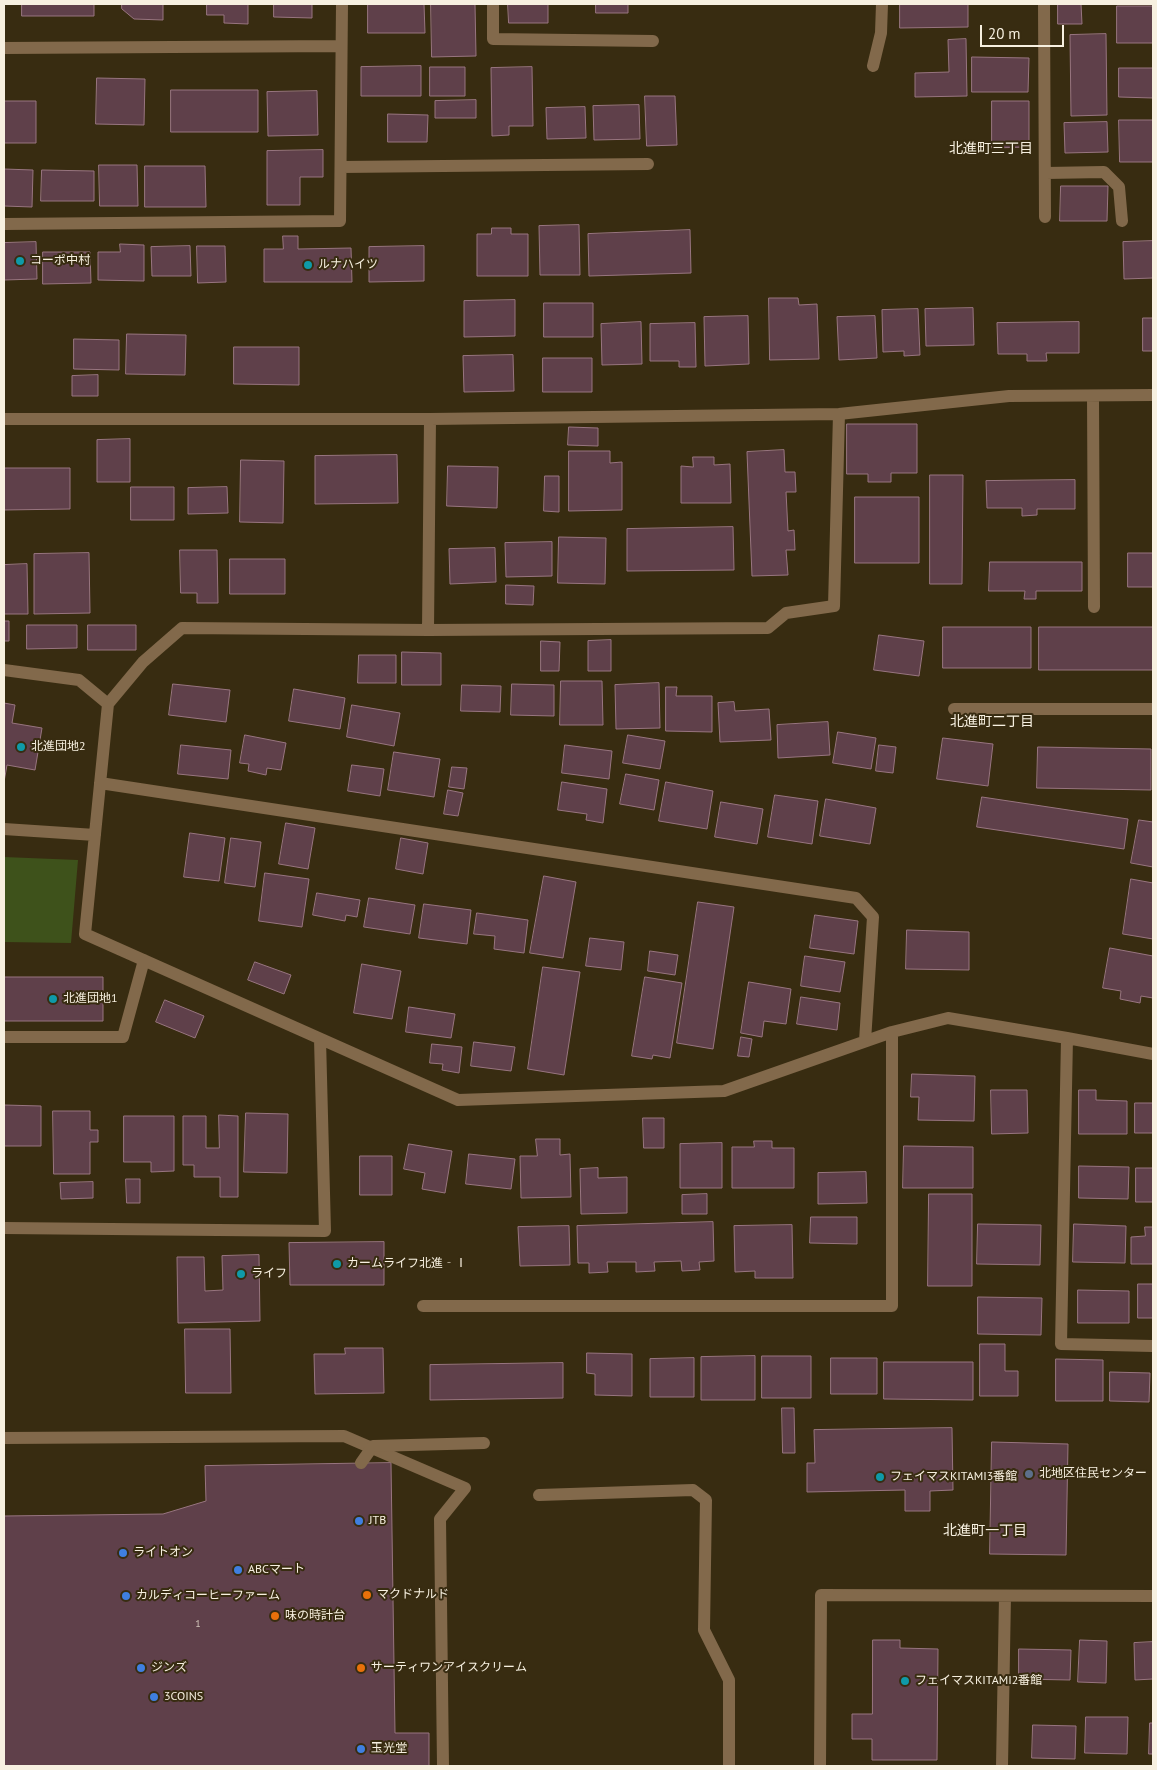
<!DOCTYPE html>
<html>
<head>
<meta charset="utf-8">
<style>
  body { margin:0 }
  #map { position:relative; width:1157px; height:1770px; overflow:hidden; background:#382c11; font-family:"PT Sans",sans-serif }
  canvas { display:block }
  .frame { position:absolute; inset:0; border:5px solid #f7f0e0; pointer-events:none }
  .scale { position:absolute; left:980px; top:25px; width:84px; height:22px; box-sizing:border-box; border:2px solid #f7f0e0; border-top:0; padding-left:6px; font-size:15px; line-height:18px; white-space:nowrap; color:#f7f0e0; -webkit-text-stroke:4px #382c11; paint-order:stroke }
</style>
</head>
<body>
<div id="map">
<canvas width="1157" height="1770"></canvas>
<div class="frame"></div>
<div class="scale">20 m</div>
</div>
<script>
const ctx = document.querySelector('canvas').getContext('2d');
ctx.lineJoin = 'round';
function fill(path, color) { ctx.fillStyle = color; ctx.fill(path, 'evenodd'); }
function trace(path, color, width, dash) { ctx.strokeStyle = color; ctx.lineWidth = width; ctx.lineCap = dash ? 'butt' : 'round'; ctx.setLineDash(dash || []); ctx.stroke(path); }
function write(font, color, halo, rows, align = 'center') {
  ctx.font = font + ' "PT Sans","Noto Sans JP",sans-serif'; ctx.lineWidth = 4; ctx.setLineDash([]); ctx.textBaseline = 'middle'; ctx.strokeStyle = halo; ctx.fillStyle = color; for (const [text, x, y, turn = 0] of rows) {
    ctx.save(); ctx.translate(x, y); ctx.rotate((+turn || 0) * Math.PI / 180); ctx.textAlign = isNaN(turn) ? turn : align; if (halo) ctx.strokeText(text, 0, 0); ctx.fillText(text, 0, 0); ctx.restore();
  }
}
fill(new Path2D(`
  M4,857l74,3 -7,83 -67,-1z`), '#3e521b');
const building = new Path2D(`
  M22,4h72v12h-72z
  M122,4h41v16l-29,-1 -12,-10z
  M207,4h41v20l-24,-1v-8h-17z
  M274,4h38v14l-38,-1z
  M368,4h56l1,29h-57z
  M431,4h44l1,52 -44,1z
  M508,4h40v19h-39z
  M596,4h32v9h-32z
  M900,4h68v23l-68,1z
  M1058,4h23l1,20h-24z
  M1117,6h36v37h-36z
  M1106,34l1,81 -36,1 -1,-81z
  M966,39l1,57 -52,1v-24l34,-1 -1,-32z
  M972,57l57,1 -1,34h-56z
  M421,66v30h-60v-29z
  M430,67h35v29h-35z
  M532,67l1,59h-24v9l-17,1 -1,-68z
  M1119,68h34v30l-34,-1z
  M97,78l48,1 -1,46 -48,-1z
  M171,90h87v42h-87z
  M317,91l1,44 -50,1 -1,-44z
  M645,96h30l2,49 -30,1z
  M476,100v18h-41v-17z
  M4,101h32v42h-32z
  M992,101h37v46l-37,1z
  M639,105l1,34 -46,1 -1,-34z
  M585,107l1,31 -39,1 -1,-31z
  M388,114l40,1 -1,27h-39z
  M1119,120h34v42h-33z
  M1107,122l1,30 -43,1 -1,-30z
  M323,150v27h-23v28h-33v-54z
  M99,165h38l1,41h-38z
  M145,166h60l1,41h-61z
  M4,169l29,1 -1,37 -28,-1z
  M42,170l52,1v30h-53z
  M1061,186h47l-1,35h-47z
  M579,225l1,50h-40l-1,-49z
  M492,228h19v6h17v42h-51v-42h14z
  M690,230l1,43 -102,3 -1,-42z
  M283,236h15v13l53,-1 1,34h-88v-33h19z
  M1153,241v37l-29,1 -1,-37z
  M36,242l1,37 -33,1v-37z
  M120,244l24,1v36l-46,-1v-28h22z
  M190,246l1,30h-39l-1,-29z
  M197,246h28l1,36 -28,1z
  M424,246v35l-55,1v-35z
  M43,252h47l1,31 -48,1z
  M769,298h29l1,7 18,-1 2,55 -49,1z
  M515,300v36l-51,1v-36z
  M544,303h49v34h-49z
  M973,308l1,37 -48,1 -1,-37z
  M918,309l2,46 -16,1v-5l-21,1 -1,-42z
  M748,316l1,48 -44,2 -1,-49z
  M875,316l2,42 -38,2 -2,-43z
  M1143,318h10v33h-10z
  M641,322l1,42 -40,1 -1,-41z
  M1079,322v31h-33l1,8h-20v-7h-29l-1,-31z
  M695,323l1,44h-17v-6h-29v-37z
  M127,334l59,1 -1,40 -59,-1z
  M74,339l45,1v30l-45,-1z
  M234,347h65v38l-65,-1z
  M513,355l1,36 -50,1 -1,-36z
  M543,358h49v34h-49z
  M98,375v21h-26v-20z
  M847,424h70v49h-26v9h-23v-8h-21z
  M569,427l29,1v18l-30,-1z
  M130,439v43h-33v-42z
  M784,450l1,22h10l1,20h-10l2,39 6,-1 1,20h-9l2,25 -36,1 -5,-124z
  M569,451h41v12l12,-1v48l-53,1z
  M397,455l1,48 -83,1v-48z
  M693,457h21v8l16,-1 1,39h-50v-37l12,1z
  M241,460l43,1 -1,62 -43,-1z
  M448,466l50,1 -1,41 -50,-2z
  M4,468h66v41l-66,1z
  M930,475h33l-1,109h-32z
  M545,476h14v36l-15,-1z
  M1075,480v29h-38v6l-15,1v-8h-35l-1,-27z
  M131,487h43v33h-43z
  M227,487l1,26 -40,1v-26z
  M855,497h64v66h-64z
  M733,527l1,43 -107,1v-42z
  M559,537l47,1 -1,46 -47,-1z
  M552,542v34l-46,1 -1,-34z
  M495,548l1,34 -46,2 -1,-35z
  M180,550h37l1,53h-21v-10h-16z
  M89,553l1,60 -56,1v-60z
  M1128,553h25v34h-25z
  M230,559h55v35h-55z
  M990,562h92v29h-46v8h-12l1,-8h-36z
  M27,564l1,50h-24v-49z
  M506,585l28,1 -1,19 -27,-1z
  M4,621h5v20h-5z
  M27,625h50v23l-50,1z
  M88,625h48v25h-48z
  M943,627h88v41h-88z
  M1039,627h114v43h-114z
  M879,635l45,6 -5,35 -45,-6z
  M611,640v31h-23v-30z
  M541,641l19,1 -1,29h-18z
  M402,652l39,1v32h-39z
  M359,655h37v28h-38z
  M561,681h41l1,44h-43z
  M659,683l1,45 -44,1 -1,-44z
  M173,684l57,6 -4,32 -57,-7z
  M512,684l42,1v31l-43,-1z
  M462,685l39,1 -1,26 -39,-1z
  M666,687h11l-1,9h36v36l-46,-1z
  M294,689l51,9 -5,31 -51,-8z
  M734,702l1,9 34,-2 2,31 -51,2 -2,-39z
  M4,703l11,2 -3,18 30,5 -7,42 -28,-5 -3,17z
  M352,705l48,8 -6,33 -47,-9z
  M828,722l2,33 -52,3 -1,-33z
  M838,732l38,6 -5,31 -38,-6z
  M245,735l41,8 -5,27 -14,-2 -1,7 -18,-4 1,-7 -9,-1z
  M628,735l37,6 -5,28 -37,-6z
  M943,738l50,6 -5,42 -51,-7z
  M181,745l50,5 -3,29 -50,-5z
  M565,745l47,6 -3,28 -47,-6z
  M879,745l17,2 -3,26 -17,-2z
  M1038,747l113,2v41l-114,-2z
  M394,752l46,7 -6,38 -46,-7z
  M352,765l32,4 -4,27 -32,-5z
  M452,767l15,1 -3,21 -15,-2z
  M626,774l33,6 -5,30 -34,-6z
  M562,782l45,7 -4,34 -17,-3 1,-6 -29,-4z
  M666,782l47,9 -6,38 -48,-8z
  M448,790l15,3 -5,23 -14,-2z
  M775,795l43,6 -6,43 -44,-7z
  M982,797l146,22 -4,30 -147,-22z
  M826,799l50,9 -6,36 -50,-8z
  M721,802l42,7 -6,35 -42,-7z
  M1139,820l14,2v45l-22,-4z
  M286,823l29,5 -7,41 -29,-5z
  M190,833l35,5 -6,43 -35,-4z
  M231,838l30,4 -6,45 -30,-4z
  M401,838l27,5 -5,31 -27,-5z
  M265,873l44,6 -7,48 -43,-6z
  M544,876l32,6 -13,76 -33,-5z
  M1131,879l22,4v56l-30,-5z
  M317,893l43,7 -3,17 -11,-2 -1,6 -32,-6z
  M369,898l46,7 -5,29 -46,-7z
  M698,902l36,5 -21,142 -36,-6z
  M424,904l47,6 -4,34 -48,-6z
  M477,913l51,7 -4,33 -30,-4 1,-13 -21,-2z
  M815,915l43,6 -4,33 -44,-6z
  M907,930l62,2v38l-63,-1z
  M590,938l34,4 -3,28 -35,-4z
  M1110,948l43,8v42l-12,-2 -1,7 -20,-4 1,-8 -18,-3z
  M650,951l28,4 -3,20 -27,-4z
  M805,956l40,6 -5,30 -39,-6z
  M255,962l36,13 -7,19 -36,-14z
  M362,964l39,7 -9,48 -38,-6z
  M543,967l37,5 -16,103 -36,-6z
  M4,977h99v44h-99z
  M645,977l37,6 -12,75 -17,-3 -1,4 -20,-3z
  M749,982l42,7 -5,35 -22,-3 -2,16 -21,-4z
  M801,997l39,6 -3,27 -40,-6z
  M165,1000l39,16 -9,22 -39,-16z
  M409,1007l46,7 -4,24 -45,-6z
  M741,1037l11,2 -3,18 -11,-1z
  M474,1042l41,5 -4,24 -40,-5z
  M432,1044l30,3 -3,26 -17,-3 1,-6 -13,-1z
  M912,1074l63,2 -1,45 -56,-1 1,-23h-8z
  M991,1090h36l1,43 -36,1z
  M1079,1090h17v10l31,1v33h-48z
  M1135,1103h18v30h-18z
  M4,1105l37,1v40h-37z
  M53,1111h37v19h8v12h-8v32h-36z
  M246,1113l42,1 -1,59 -43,-1z
  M219,1115l19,1v81h-18v-20h-26v-12h-11v-49h23v32h13z
  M124,1116h50v55l-23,1v-10h-27z
  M643,1118h21v30h-20z
  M536,1139h24v16l10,-1 1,43 -50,1 -1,-42h17z
  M754,1141h18v7h22v40h-62v-41h22z
  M722,1143v45h-42v-44z
  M409,1144l43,7 -7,42 -23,-4 3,-16 -21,-4z
  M904,1146l69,1v41h-70z
  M469,1154l46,5 -4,30 -45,-5z
  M360,1156h32v39h-32z
  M1079,1166l50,1 -1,32 -49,-1z
  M598,1168v10l29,-1v36l-46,1 -1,-45z
  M1136,1168h17v34h-17z
  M866,1172l1,31 -49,1v-31z
  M126,1179h14v24h-13z
  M93,1182v16l-32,1 -1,-16z
  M707,1194v20h-25v-19z
  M929,1194h43v92h-44z
  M811,1217h46v27l-47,-1z
  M713,1222l1,39 -15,1 1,8 -18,1 -1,-10 -27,1 1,9 -19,1v-10h-29l1,10 -19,1v-10h-11l-1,-37z
  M978,1224l63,1 -1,40 -63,-1z
  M1074,1224l52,2 -1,37 -52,-1z
  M792,1225l1,53h-38v-7l-20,1 -1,-46z
  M569,1226l1,39 -50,1 -2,-39z
  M1145,1227h8v37h-22v-27l14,-1z
  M384,1242v43h-94l-1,-42z
  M259,1255l1,66 -82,2 -1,-66h27l1,34 18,-1 -1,-34z
  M1138,1284h15v34h-15z
  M1078,1290l51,1v32h-51z
  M978,1297l64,1 -1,37 -63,-1z
  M185,1329h45l1,64h-45z
  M980,1344h25v27h13v25h-38z
  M345,1348h38l1,45 -69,1 -1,-40h31z
  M587,1353l45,1v42l-37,-1v-21l-8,-1z
  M755,1356v44h-54v-43z
  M762,1356h49v42h-49z
  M694,1358v39h-44v-38z
  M831,1358h46v36h-46z
  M1056,1359l47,1v41h-47z
  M884,1362h89v38l-89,-1z
  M563,1363v35l-133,2v-35z
  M1110,1372l40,1 -1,29 -39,-1z
  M782,1408h12l1,45h-12z
  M952,1428l1,62 -23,1v20h-25v-21l-98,2v-29h8l-1,-33z
  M992,1442l76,2 -2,111 -76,-1z
  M391,1463l4,270h34v33h-425v-250l159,-2 43,-13 -1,-35z
  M873,1640h27v8l38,1 -1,111h-65v-21h-20v-25h20z
  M1080,1640l27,1 -1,42 -28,-1z
  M1153,1642v37l-18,1 -1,-37z
  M1019,1649l52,1 -1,30 -51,-1z
  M1086,1717h42l-1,37 -42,-1z
  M1150,1723h3v31h-4z
  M1033,1725l43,1 -1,33 -43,-1z`);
fill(building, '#5f404a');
trace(building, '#987580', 1);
trace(new Path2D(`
  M493,4v35l160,2
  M1044,4l1,213
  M4,48l337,-2
  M873,66l8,-33 1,-29
  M341,167l307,-3
  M1046,173l58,-1 15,15 3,34
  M4,224l336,-3 2,-217
  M1093,396l1,211
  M4,419h426l409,-5 170,-18 144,-1
  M428,630l2,-211
  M4,670l75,10 29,24 -23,230 373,166 266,-9 168,-59 56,-14 119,20 86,16
  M108,704l35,-42 39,-34 246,2 340,-2 18,-15 48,-7 5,-192
  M954,709h199
  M100,783l756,115 17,19 -8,124
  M4,829l91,6
  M4,1037h119l21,-77
  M1067,1038l-6,306 92,2
  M4,1228l321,3 -5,-192
  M423,1306h469v-274
  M4,1438l340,-2 121,52 -25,31 3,247
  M539,1495l154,-5 13,10 -2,130 25,50v86
  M820,1766l1,-171 332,1
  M1002,1766l3,-170`), '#82694b', 12);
trace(new Path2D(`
  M361,1463l12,-17 111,-3`), '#82694b', 12);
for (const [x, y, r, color] of [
  [20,261,5,"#0f9aa8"],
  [308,265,5,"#0f9aa8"],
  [21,747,5,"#0f9aa8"],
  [53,999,5,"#0f9aa8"],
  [337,1264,5,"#0f9aa8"],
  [241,1274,5,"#0f9aa8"],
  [1029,1474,5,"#5c6f8a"],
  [880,1477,5,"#0f9aa8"],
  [359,1521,5,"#3f7fe0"],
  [123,1553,5,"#3f7fe0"],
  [238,1570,5,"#3f7fe0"],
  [367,1595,5,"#e8710a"],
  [126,1596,5,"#3f7fe0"],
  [275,1616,5,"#e8710a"],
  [141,1668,5,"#3f7fe0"],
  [361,1668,5,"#e8710a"],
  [905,1681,5,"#0f9aa8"],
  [154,1697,5,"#3f7fe0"],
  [361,1749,5,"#3f7fe0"]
]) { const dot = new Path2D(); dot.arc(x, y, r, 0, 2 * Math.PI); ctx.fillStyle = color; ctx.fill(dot); trace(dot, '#382c11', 2); }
write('10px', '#d1c4ba', null, [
  ["1",198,1624]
]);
write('12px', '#f7f0e0', '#382c11', [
  ["コーポ中村",30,261],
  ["ルナハイツ",318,265],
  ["北進団地2",31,747],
  ["北進団地1",63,999],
  ["カームライフ北進‐Ⅰ",347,1264],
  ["ライフ",251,1274],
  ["北地区住民センター",1039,1474],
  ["フェイマスKITAMI3番館",890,1477],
  ["JTB",369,1521],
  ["ライトオン",133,1553],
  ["ABCマート",248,1570],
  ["マクドナルド",377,1595],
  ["カルディコーヒーファーム",136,1596],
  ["味の時計台",285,1616],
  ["ジンズ",151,1668],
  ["サーティワンアイスクリーム",371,1668],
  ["フェイマスKITAMI2番館",915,1681],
  ["3COINS",164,1697],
  ["玉光堂",371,1749]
], 'left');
write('14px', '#f7f0e0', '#382c11', [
  ["北進町三丁目",991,149],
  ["北進町二丁目",992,722],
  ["北進町一丁目",985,1531]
]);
</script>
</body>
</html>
